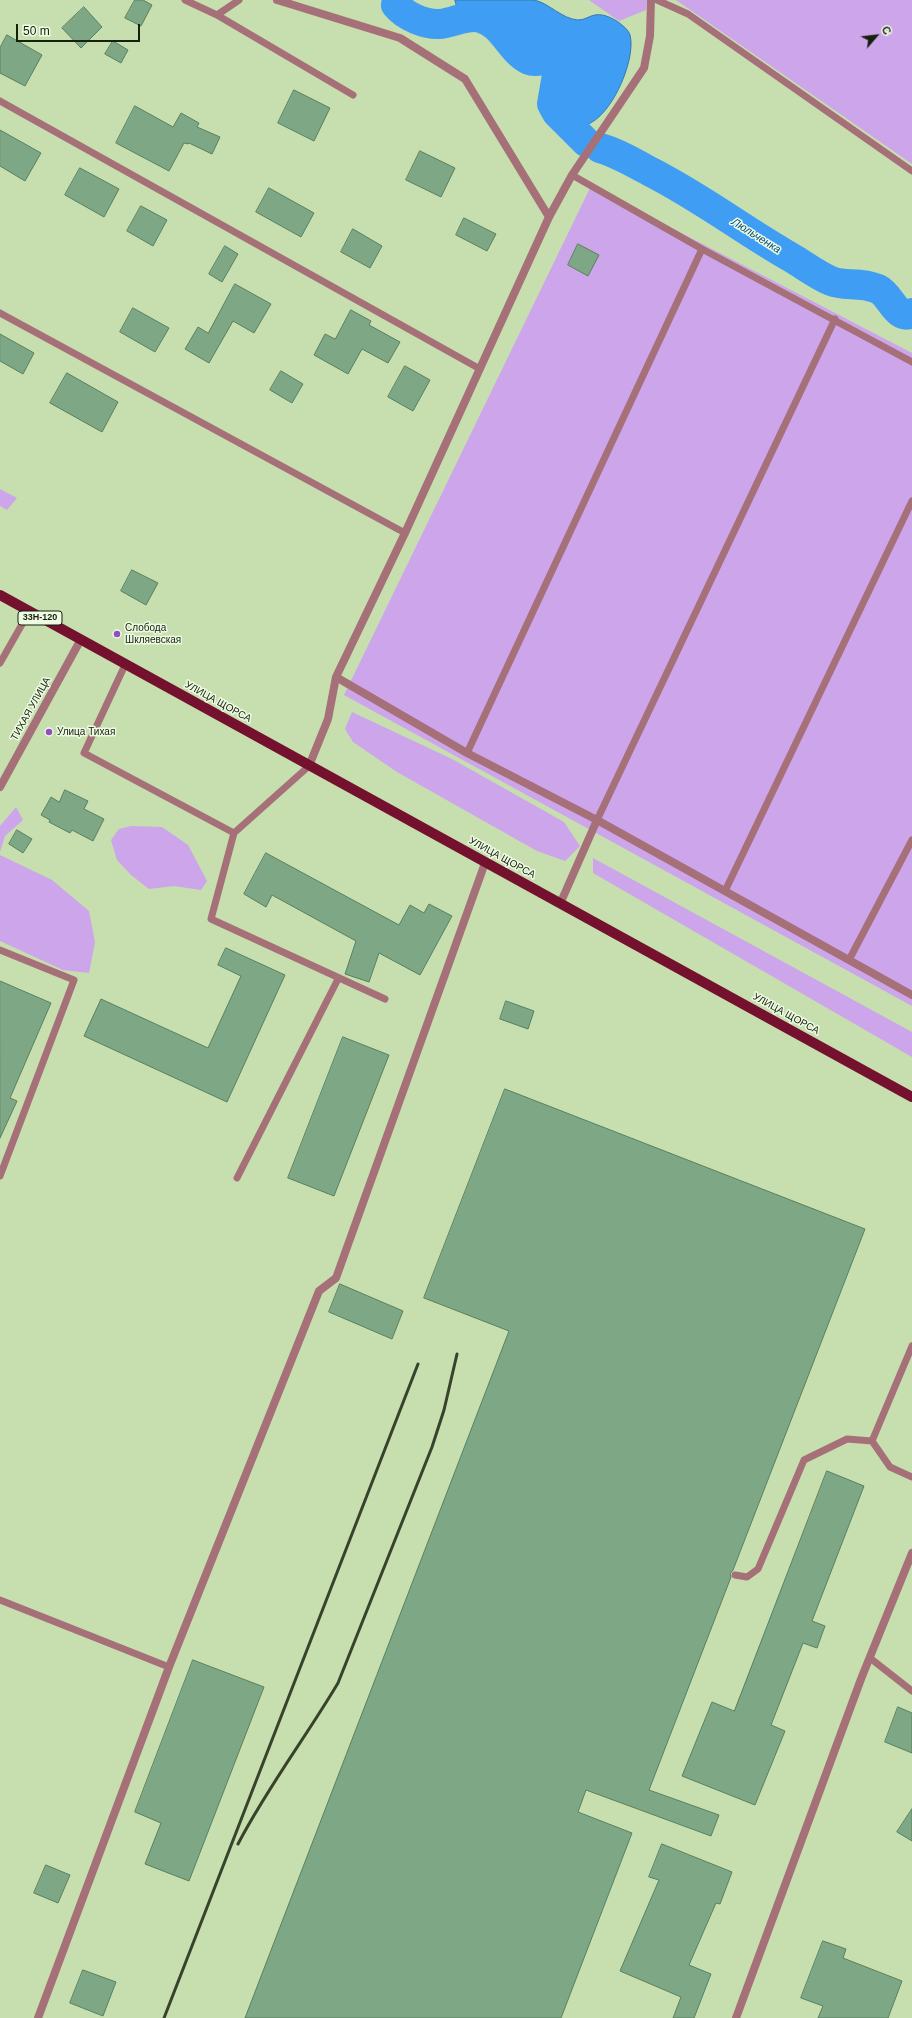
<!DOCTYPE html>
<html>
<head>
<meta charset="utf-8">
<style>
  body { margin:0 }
  #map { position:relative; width:912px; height:2018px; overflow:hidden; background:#c7deaf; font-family:Helvetica,sans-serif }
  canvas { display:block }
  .north { position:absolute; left:856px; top:16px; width:40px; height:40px; -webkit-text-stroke:3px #eefbe3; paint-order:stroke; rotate:62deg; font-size:11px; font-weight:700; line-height:16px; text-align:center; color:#171f0e }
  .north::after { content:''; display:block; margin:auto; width:14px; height:18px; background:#171f0e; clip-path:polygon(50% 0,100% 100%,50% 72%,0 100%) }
  .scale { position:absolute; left:16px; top:24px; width:124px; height:18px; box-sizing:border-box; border:2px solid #171f0e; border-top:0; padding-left:5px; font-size:12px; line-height:14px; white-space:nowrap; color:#171f0e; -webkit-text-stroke:3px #eefbe3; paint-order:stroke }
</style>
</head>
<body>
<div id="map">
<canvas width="912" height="2018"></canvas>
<div class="north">С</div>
<div class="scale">50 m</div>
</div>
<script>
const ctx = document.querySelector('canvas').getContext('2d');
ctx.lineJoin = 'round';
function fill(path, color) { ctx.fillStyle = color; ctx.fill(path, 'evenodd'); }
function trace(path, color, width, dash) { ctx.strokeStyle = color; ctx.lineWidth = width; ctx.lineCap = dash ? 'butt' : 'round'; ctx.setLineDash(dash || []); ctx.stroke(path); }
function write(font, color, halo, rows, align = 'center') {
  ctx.font = font + ' Helvetica,sans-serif'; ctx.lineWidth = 3; ctx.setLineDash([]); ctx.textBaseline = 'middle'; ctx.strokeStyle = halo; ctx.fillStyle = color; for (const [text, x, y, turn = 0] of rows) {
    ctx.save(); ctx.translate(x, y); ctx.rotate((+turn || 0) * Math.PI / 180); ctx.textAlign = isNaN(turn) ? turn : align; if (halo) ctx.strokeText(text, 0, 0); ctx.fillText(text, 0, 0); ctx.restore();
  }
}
fill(new Path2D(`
  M589,0h58l-1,10 -27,11z
  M676,0h236v164z
  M591,186l321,167v653l-568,-311z
  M0,489l17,9 -10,12 -7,-4z
  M352,712l100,47 112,63 16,24 -15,15 -28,-10 -140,-79 -44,-30 -8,-13z
  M16,807l7,13 -18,16 -5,16v-26z
  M131,826l31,1 26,18 19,36 -6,9 -27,-4 -25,3 -18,-14 -14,-15 -6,-20 8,-11z
  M0,855l52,25 37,31 6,31 -6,31 -26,-3 -63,-29z
  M593,858l319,174v25l-319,-184z`), '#cca5eb');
const water = new Path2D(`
  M455,0c18,0 36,0 55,0 7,0 17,0 24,0 15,3 28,19 44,20 7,0 11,-4 17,-5 9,-2 22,5 28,11 3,2 6,6 7,9 7,25 -22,92 -51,91 -5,0 -10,-3 -14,-6 -29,-17 5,-48 -12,-59 -7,-4 -16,0 -24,-1l-42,-40c-12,-5 -30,-2 -32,-20z`);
fill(water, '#3f9ef3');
trace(water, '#3378ae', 1);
trace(new Path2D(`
  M397,0l-1,5c9,11 29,20 44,19 14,-1 27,-10 41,-6 22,6 29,33 48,42 12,5 21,-9 29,9l-6,35 5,9 29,29
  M600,148c17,5 33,14 49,23 50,25 94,59 143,87 12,7 25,17 39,23 14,6 29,0 47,8 13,6 18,32 34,24`), '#3f9ef3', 30);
const building = new Path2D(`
  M135,0h8l9,5 -11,21 -16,-8z
  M84,7l18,20 -21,21 -19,-20z
  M7,35l35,20 -17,31 -25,-13v-25z
  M113,41l15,9 -7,13 -16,-9z
  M294,90l36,18 -16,33 -36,-18z
  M135,106l38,21 8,-14 18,10 -2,4 23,10 -8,17 -23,-11 -1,1 -4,-1 -15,28 -53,-28z
  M0,130l41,23 -16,28 -25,-15z
  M420,151l35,17 -14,29 -35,-17z
  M80,168l39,21 -15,28 -39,-22z
  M269,188l45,25 -13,24 -45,-25z
  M141,206l26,14 -14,26 -26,-15z
  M464,218l32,16 -9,17 -31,-16z
  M353,229l29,17 -12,22 -29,-16z
  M578,244l21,11 -11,21 -20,-11z
  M225,246l13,8 -16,28 -13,-8z
  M235,284l36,20 -17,29 -21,-12 -24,42 -24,-14 13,-22 10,6z
  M133,308l36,20 -14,24 -35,-20z
  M351,310l20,11 -2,4 31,17 -12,21 -26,-14 -14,25 -34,-19 11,-21 10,5z
  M0,334l34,19 -11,21 -23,-13z
  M405,366l25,14 -17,31 -25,-14z
  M281,371l22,13 -11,19 -22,-13z
  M67,373l51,29 -16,30 -52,-29z
  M132,570l26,13 -12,22 -25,-14z
  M65,790l23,11 -4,8 20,10 -11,22 -21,-11 -2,3 -21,-11 1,-2 -9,-5 10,-18 8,5z
  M17,830l15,9 -9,14 -14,-9z
  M266,853l133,72 11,-20 14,8 5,-9 23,12 -32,59 -41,-22 -10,29 -24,-8 11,-33 -84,-46 -6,12 -22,-13z
  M226,948l59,27 -58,127 -143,-66 17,-37 107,49 33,-72 -23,-11z
  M0,981l51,22 -41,95 7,3 -17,37z
  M506,1001l28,10 -6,18 -28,-10z
  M343,1037l46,18 -55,141 -46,-18z
  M505,1089l360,140 -132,341 -3,4 1,3 -82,213 70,25 -8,21 -125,-46 -8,22 54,21 -71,185h-316l264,-687 -85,-33z
  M340,1284l63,27 -11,28 -63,-27z
  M827,1471l37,15 -52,135 13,5 -8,22 -14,-5 -32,82 14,6 -30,74 -73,-29 30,-74 22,9z
  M193,1660l71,27 -75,194 -44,-17 16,-41 -26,-11z
  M898,1707l14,6v40l-27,-11z
  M912,1809v32l-15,-9z
  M662,1844l70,28 -12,32 -4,-1 -27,62 22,9 -17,44h-21l8,-21 -61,-26 39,-91 -10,-3z
  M46,1865l24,10 -12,28 -24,-10z
  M823,1941l23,8 -3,9 59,23 -14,37h-70l5,-12 -22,-8z
  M83,1970l33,12 -13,34 -33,-13z`);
fill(building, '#7ea885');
trace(building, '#58805f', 1);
trace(new Path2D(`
  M185,0l32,15 22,-15
  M657,0l31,14 224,157
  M217,15l136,80
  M0,101l480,268
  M572,175l130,74 210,113
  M0,313l405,220
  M0,663l29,-51
  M125,665l-41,88 150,80 -23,86 174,80
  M467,753l235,-504
  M597,820l238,-501
  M234,833l75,-67
  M725,891l187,-390
  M0,950l74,30 -74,196
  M849,960l63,-120
  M237,1178l101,-199
  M872,1441l40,-95
  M735,1575l12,2 11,-8 46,-109 43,-21 25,2 18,26 22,10
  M0,1600l169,67
  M870,1658l42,33`), '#a67078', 7);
trace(new Path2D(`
  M277,0l123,38 65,41 84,138
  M336,677l69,-144 144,-316 23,-42 72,-107 6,-32 1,-36
  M309,766l19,-47 8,-42 131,76 130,67 315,175
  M0,787l80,-146
  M560,904l37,-84
  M38,2018l131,-351 150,-376 17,-13 149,-415
  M736,2018l125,-339 51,-126`), '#a67078', 8);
trace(new Path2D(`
  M0,595l912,502`), '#73112f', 10);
trace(new Path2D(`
  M238,1844c29,-56 68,-107 100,-161l94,-236 12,-37 13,-56
  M164,2018l254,-654`), '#38432c', 3);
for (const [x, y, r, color] of [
  [117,634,4,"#934dc1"],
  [49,732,4,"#934dc1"]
]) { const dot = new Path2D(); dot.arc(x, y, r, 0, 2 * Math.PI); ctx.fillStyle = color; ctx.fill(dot); trace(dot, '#eefbe3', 1.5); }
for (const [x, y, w] of [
  [40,618,44]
]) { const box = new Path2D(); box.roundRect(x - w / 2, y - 7, w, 14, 3); ctx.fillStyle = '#eefbe3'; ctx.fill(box); trace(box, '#171f0e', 1); }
write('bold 9px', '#171f0e', null, [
  ["33Н-120",40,618]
]);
write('10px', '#171f0e', '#eefbe3', [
  ["Слобода",125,628],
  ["Шкляевская",125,640],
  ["Улица Тихая",57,732]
], 'left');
write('10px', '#171f0e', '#eefbe3', [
  ["УЛИЦА ЩОРСА",218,702,29],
  ["ТИХАЯ УЛИЦА",31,709,-61],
  ["УЛИЦА ЩОРСА",502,858,29],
  ["УЛИЦА ЩОРСА",786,1014,29]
]);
write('italic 11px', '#054c83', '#eefbe3', [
  ["Люльченка",756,236,32]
]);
</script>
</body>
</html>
